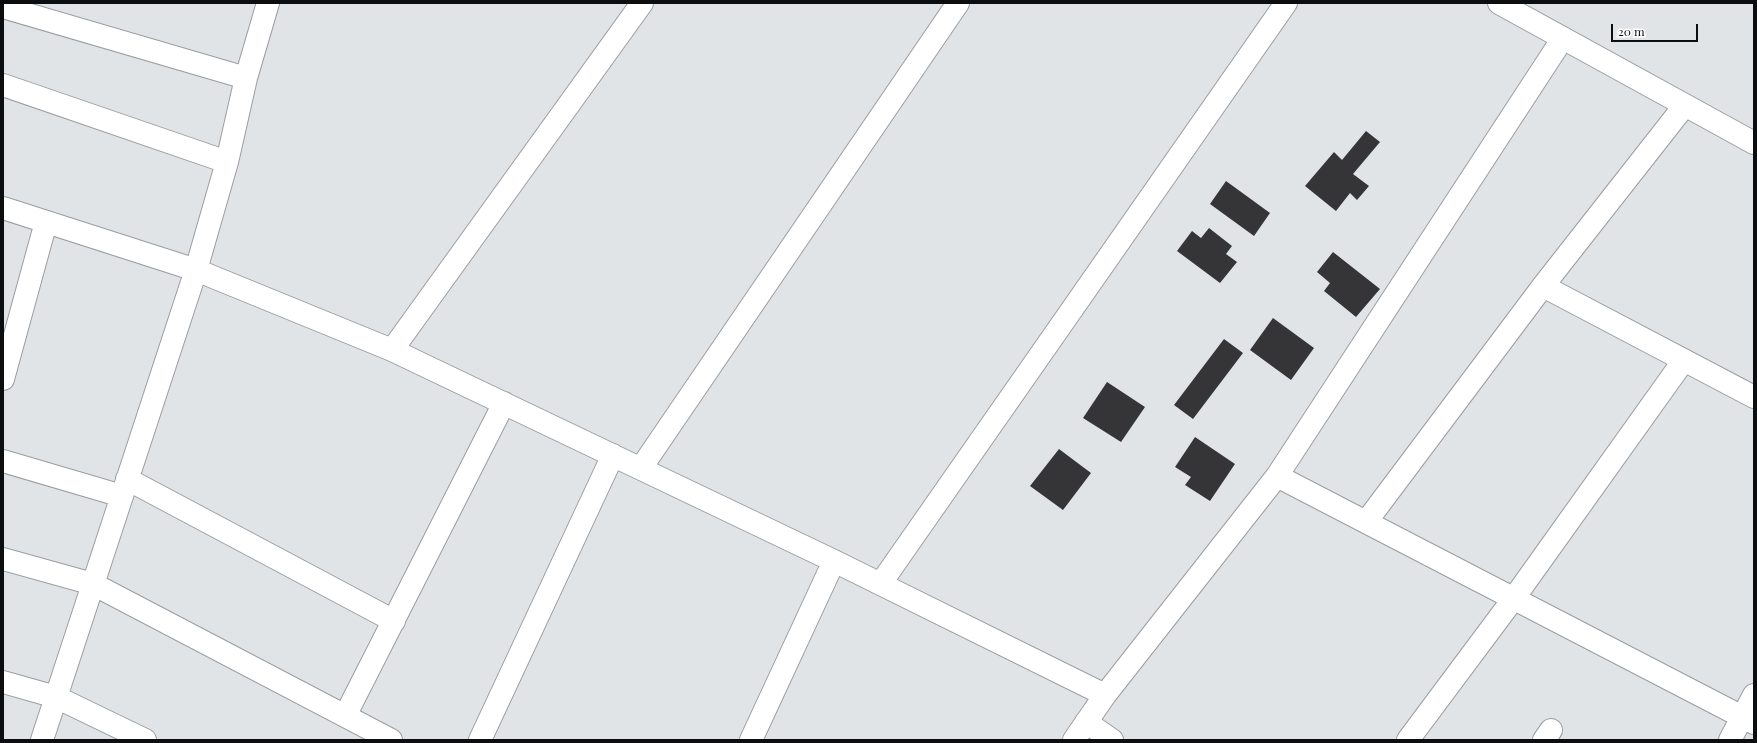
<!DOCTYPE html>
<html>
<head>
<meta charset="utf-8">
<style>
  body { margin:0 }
  #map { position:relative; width:1757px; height:743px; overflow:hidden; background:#e1e4e7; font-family:"Playfair Display",serif }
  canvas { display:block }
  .frame { position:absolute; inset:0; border:4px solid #0c0d0e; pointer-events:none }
  .scale { position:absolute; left:1611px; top:24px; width:87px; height:18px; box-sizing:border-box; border:2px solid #0c0d0e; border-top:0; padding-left:5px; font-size:12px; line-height:14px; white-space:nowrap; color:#0c0d0e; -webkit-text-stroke:3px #fff; paint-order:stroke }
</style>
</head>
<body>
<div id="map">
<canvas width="1757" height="743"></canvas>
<div class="frame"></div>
<div class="scale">20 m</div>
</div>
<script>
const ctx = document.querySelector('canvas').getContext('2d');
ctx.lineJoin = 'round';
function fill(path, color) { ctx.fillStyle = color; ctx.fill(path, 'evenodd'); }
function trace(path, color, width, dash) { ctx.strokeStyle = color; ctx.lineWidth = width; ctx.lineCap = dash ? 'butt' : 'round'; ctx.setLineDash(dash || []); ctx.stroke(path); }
fill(new Path2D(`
  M1366,131l14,11 -27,32 16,12 -12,14 -7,-7 -14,18 -31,-25 29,-34 8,8z
  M1226,181l44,32 -16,23 -44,-32z
  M1209,228l23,18 -6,8 11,8 -17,21 -43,-32 15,-20 9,7z
  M1333,252l47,37 -24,28 -32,-26 6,-8 -13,-11z
  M1273,318l41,30 -23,32 -41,-30z
  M1224,339l19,14 -50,66 -19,-14z
  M1107,382l38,25 -24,35 -38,-24z
  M1195,437l40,27 -25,37 -25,-16 6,-8 -16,-10z
  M1059,449l32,24 -28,37 -33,-24z`), '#353538');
const minor = new Path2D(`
  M1499,3l255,140
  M3,7l243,71
  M3,85l224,77
  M3,208l193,62 196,80 442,211 271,134
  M1543,286l211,111
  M392,350l250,-347
  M3,379l43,-157
  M3,461l119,35
  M641,468l317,-465
  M1277,476l477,247
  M127,479l267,142
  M1366,522l177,-236 142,-181
  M3,559l90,25 298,156
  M881,583l405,-580
  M3,682l53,15 89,43
  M345,716l159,-313
  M1086,722l26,18
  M42,740l154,-470 31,-108 19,-84 22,-75
  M480,740l133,-285
  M751,740l83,-179
  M1074,740l31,-45 172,-219 286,-438
  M1408,740l106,-142 170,-238
  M1544,740l7,-10
  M1730,740l24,-45`);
trace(minor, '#9b9da0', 24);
trace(minor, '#fff', 22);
</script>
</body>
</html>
